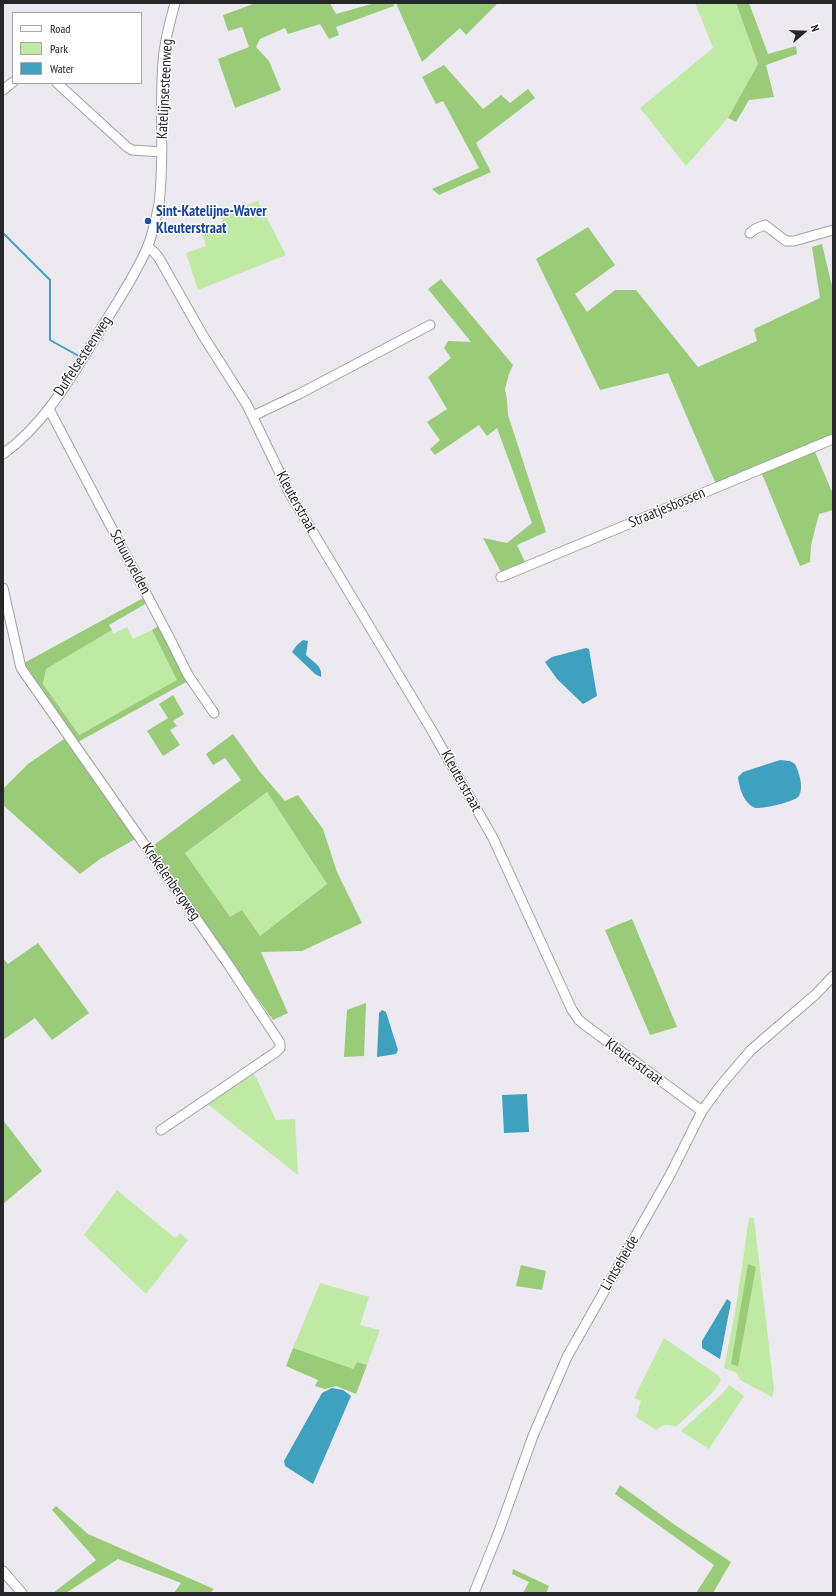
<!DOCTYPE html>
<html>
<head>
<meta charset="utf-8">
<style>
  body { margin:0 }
  #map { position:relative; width:836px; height:1596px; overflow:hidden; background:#eceaf0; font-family:"PT Sans Narrow",sans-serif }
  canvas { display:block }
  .frame { position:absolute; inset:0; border:4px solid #272628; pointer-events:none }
  .legend { position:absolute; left:12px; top:12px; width:130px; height:72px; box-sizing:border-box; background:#fff; border:1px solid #a9a8a9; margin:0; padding:5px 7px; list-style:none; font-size:12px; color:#272628 }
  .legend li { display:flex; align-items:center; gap:8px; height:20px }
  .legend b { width:20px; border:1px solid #a9a8a9 }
  .north { position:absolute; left:784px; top:12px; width:40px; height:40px; -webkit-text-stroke:3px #fff; paint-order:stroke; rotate:71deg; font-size:11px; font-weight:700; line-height:16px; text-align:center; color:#272628 }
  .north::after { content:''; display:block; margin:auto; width:14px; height:18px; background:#272628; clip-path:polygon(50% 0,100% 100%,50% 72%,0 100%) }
</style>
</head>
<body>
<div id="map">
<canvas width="836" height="1596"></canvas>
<div class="frame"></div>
<ul class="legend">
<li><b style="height:5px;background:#fff"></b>Road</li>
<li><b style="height:11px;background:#bfe9a5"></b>Park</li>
<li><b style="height:11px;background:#3fa1bd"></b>Water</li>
</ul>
<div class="north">N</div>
</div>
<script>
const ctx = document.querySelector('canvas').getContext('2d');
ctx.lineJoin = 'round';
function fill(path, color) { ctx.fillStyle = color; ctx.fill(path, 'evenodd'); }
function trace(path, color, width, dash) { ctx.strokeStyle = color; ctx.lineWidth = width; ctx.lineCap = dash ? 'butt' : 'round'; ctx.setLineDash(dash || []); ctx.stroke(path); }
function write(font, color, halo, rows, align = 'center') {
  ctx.font = font + ' "PT Sans Narrow",sans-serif'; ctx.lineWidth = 3; ctx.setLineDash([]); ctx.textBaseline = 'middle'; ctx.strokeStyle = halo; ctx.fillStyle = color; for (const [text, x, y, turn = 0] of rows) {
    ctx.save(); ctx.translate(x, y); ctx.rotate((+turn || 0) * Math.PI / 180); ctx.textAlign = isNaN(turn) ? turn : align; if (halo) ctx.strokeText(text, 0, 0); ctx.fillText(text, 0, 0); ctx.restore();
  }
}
fill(new Path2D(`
  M695,3h41l22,61 -30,54 -42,48 -46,-58 73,-60z
  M258,201l28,54 -88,35 -12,-37 20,-7 -4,-13 22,-7 -4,-12z
  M127,627l6,12 19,-9 26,50 -100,55 -35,-51 3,-15 66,-39 1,4z
  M267,792l60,92 -67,52 -18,-26 -12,8 -45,-65z
  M254,1073l22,47 19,-1 3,56 -92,-72z
  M117,1190l58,48 5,-5 8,7 -42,54 -62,-59z
  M749,1218h5l20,171 -2,8 -32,-17 -3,-7 -13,-5 13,-67z
  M320,1283l49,14 -9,28 20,5 -13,35 -10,-3 -4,8 -60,-22z
  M664,1338l55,38 2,5 -9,12 -36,34c-8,-3 -13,-3 -20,3l-20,-13 5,-16 -7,-3z
  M729,1385l15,11 -35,53 -28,-18 42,-38z`), '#bfe9a5');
fill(new Path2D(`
  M256,3h74l6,11 39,-11h18l1,3 -58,21 3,8 -10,4 -9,-15 -32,10 -3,-6 -25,11 -4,8 13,14 12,29 -46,18 -17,-49 31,-12 -7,-20 -14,4 -5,-16z
  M396,3h102l-32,32 -6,-7 -38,34z
  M736,3h13l19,51 28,-8 1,8 -31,11 8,32 -25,3 -13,22 -8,-4 30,-54z
  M444,65l39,44 18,-14 9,8 18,-14 7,9 -59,45 15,29 -52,23 -7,-6 47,-21 -36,-67 -7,3 -14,-27z
  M588,227l27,38 -40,29 12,18 28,-22h21l62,77 59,-26 -3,-12 66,-31 -8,-51 10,-3 11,46v146l-117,48 -48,-111 -68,17 -64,-131z
  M441,279l72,86 -4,9 -4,15 2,11 1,15 38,117 -29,13 8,17 -24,10 -18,-34 24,5 25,-20 -35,-95 -10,8 -8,-11 -44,30 -5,-6 10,-9 -13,-18 20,-13 -19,-32 23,-19 -7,-10 4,-7 23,1 -43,-53z
  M815,452l18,42v16l-14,4 -8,31 -1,17 -10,4 -38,-92z
  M145,597l2,6 -38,22 3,5 -66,39 -3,15 36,51 98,-55 -25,-50 8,-5 28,56 -110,61 -54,-79z
  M173,695l11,19 -11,7 4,5 -7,4 10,15 -17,11 -16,-25 21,-13 -9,-14z
  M233,734l27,38 25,29 13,-6 25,34 14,43 25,51 -60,28 -41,1 27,61 -15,7 -123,-172 91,-68 -16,-22 -12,7 -7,-11zM267,792l60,92 -67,52 -18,-26 -12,7 -45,-64z
  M64,739l73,99 -37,21 -20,15 -77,-69v-16l25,-25z
  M632,919l45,108 -27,8 -45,-105z
  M38,943l51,70 -37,27 -17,-22 -32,22v-82l5,6z
  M366,1003l-2,53 -20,1 3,-47z
  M3,1120l39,51 -39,33z
  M748,1264l8,3 -18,99 -7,-2z
  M521,1265l25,6 -4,19 -26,-4z
  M293,1348l60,21 4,-7 10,3 -11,29 -20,-8 -11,3 -10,-3 3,-6 -32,-14z
  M620,1485l55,40 56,37 -18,31h-17l18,-28 -99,-71z
  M56,1506l32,28 126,55 -4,4h-36l7,-10 -63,-24 -52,34h-13l43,-33 -44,-50z
  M513,1569l36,17 -3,7h-23l6,-11 -17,-8z`), '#99cb78');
fill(new Path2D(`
  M303,640l5,1 -2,14c7,7 17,11 15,22l-6,-3 -23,-22 5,-7z
  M586,648l3,1 8,47 -14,8 -26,-25 -12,-17 7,-5z
  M780,760l10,1 5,3c4,8 9,23 4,32 -4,6 -37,13 -44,12 -2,-1 -4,-2 -5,-3 -8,-7 -11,-19 -12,-28l5,-5z
  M382,1010l4,2 12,38 -2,4 -19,3 2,-44z
  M527,1094l2,38 -25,1 -2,-38z
  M727,1299l4,3 -11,57 -18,-11v-7z
  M332,1388l11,2 8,6 -38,88 -28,-18 -1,-5 38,-68z`), '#3fa1bd');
trace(new Path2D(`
  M3,233l47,47v60l27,15`), '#3fa1bd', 2);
const minor = new Path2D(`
  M57,83l70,64 5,3 30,2
  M3,90l10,-8
  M750,233l5,-4 10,-4 21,16h8l39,-11
  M148,247l6,5 5,6 43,76 45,71 43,89 141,235 62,109 79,172 7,10 6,5 117,86
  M49,409l120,228 19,38 26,38
  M253,416l46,-22 131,-69
  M3,454c44,-31 73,-85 101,-130 15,-25 32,-50 43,-76 6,-14 9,-30 12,-44 6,-47 0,-95 4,-142 1,-20 7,-40 12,-59
  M501,577l332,-138
  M3,588l18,80 207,296 52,79v5l-4,4 -115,78
  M3,1571l19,22
  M474,1593l25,-62 34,-95 34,-79 103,-182 32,-64 19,-26 30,-35 65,-56 17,-18`);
trace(minor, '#a3a1a7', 11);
trace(minor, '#fff', 9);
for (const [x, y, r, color] of [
  [148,221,4,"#1a4fb4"]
]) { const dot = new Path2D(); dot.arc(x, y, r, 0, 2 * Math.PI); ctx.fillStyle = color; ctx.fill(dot); trace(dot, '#fff', 1.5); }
write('15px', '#272628', '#fff', [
  ["Katelijnsesteenweg",165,89,-87],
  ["Duffelsesteenweg",83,356,-57],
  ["Kleuterstraat",296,502,61],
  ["Straatjesbossen",667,508,-23],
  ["Schuurvelden",130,562,62],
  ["Kleuterstraat",461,781,61],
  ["Krekelenbergweg",171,882,55],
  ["Kleuterstraat",634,1062,36],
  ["Lintseheide",620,1263,-60]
]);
write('bold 15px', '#164399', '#fff', [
  ["Sint-Katelijne-Waver",156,212],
  ["Kleuterstraat",156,229]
], 'left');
</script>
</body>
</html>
